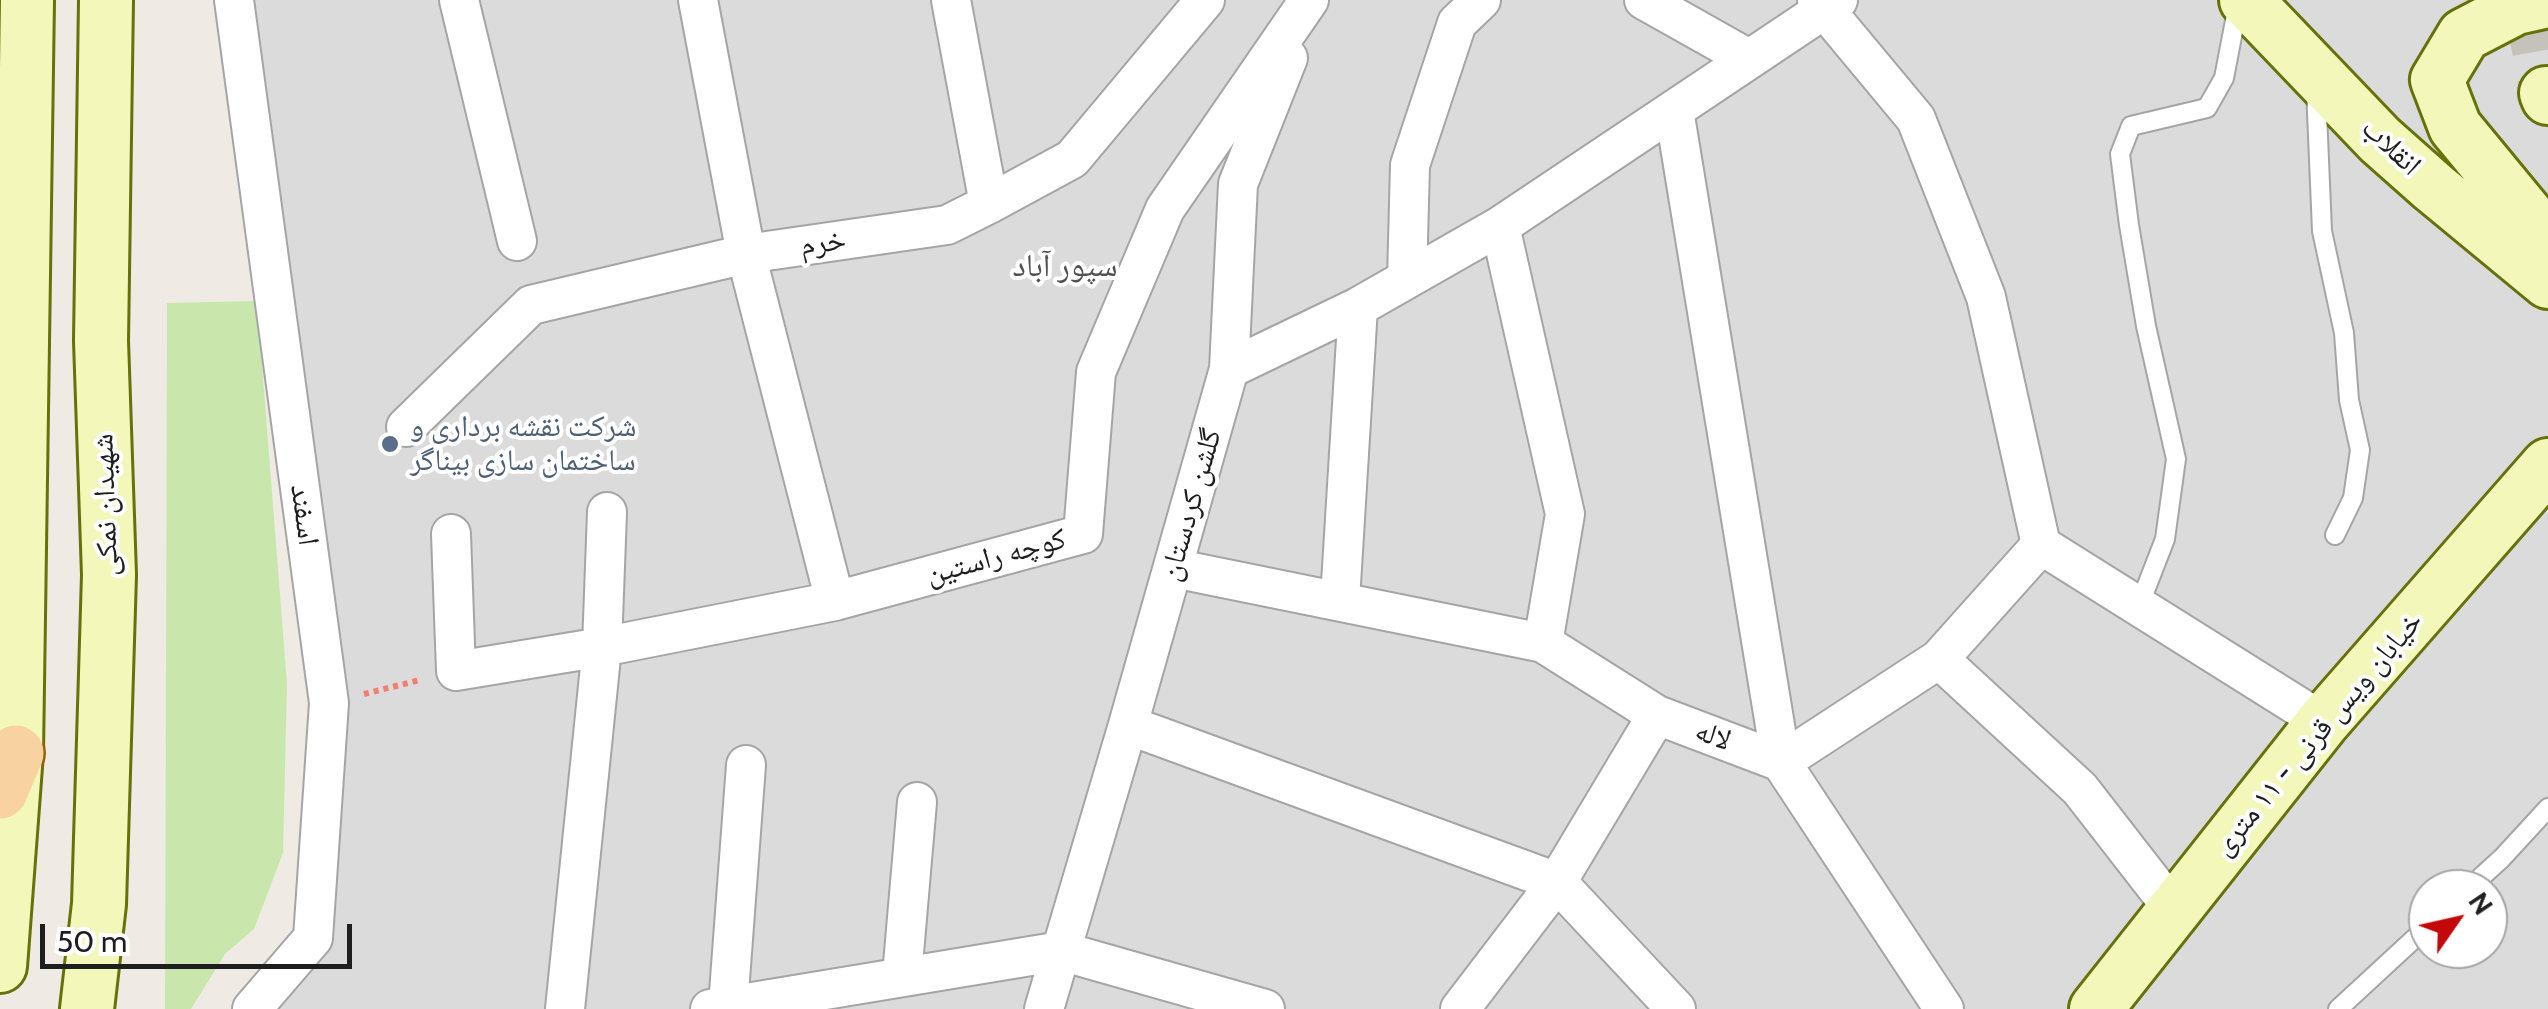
<!DOCTYPE html>
<html>
<head>
<meta charset="utf-8">
<style>
  body { margin:0 }
  #map { position:relative; width:2548px; height:1009px; overflow:hidden; background:#efebe4; font-family:Cabin,sans-serif }
  canvas { display:block }
  .north { position:absolute; left:2408px; top:869px; width:100px; height:100px; box-sizing:border-box; background:#fff; border:2px solid #a5a5a5; border-radius:50%; rotate:56deg; font-size:28px; font-weight:700; line-height:40px; text-align:center; color:#1e1e1e }
  .north::after { content:''; display:block; margin:auto; width:35px; height:45px; background:#c40809; clip-path:polygon(50% 0,100% 100%,50% 72%,0 100%) }
  .scale { position:absolute; left:40px; top:924px; width:312px; height:45px; box-sizing:border-box; border:5px solid #1e1e1e; border-top:0; padding-left:12px; font-size:30px; line-height:35px; white-space:nowrap; color:#1e1e1e; -webkit-text-stroke:8px #fff; paint-order:stroke }
</style>
</head>
<body>
<div id="map">
<canvas width="2548" height="1009"></canvas>
<div class="north">N</div>
<div class="scale">50 m</div>
</div>
<script>
const ctx = document.querySelector('canvas').getContext('2d');
ctx.lineJoin = 'round';
function fill(path, color) { ctx.fillStyle = color; ctx.fill(path, 'evenodd'); }
function trace(path, color, width, dash) { ctx.strokeStyle = color; ctx.lineWidth = width; ctx.lineCap = dash ? 'butt' : 'round'; ctx.setLineDash(dash || []); ctx.stroke(path); }
function write(font, color, halo, rows, align = 'center') {
  ctx.font = font + ' Cabin,"Noto Naskh Arabic",sans-serif'; ctx.lineWidth = 8; ctx.setLineDash([]); ctx.textBaseline = 'middle'; ctx.strokeStyle = halo; ctx.fillStyle = color; for (const [text, x, y, turn = 0] of rows) {
    ctx.save(); ctx.translate(x, y); ctx.rotate((+turn || 0) * Math.PI / 180); ctx.textAlign = isNaN(turn) ? turn : align; if (halo) ctx.strokeText(text, 0, 0); ctx.fillText(text, 0, 0); ctx.restore();
  }
}
fill(new Path2D(`
  M224,0h2324v1009h-2279l57,-135 -40,-399zM2428,889h60v60h-60z`), '#dcdbdb');
fill(new Path2D(`
  M257,301l30,383 -4,169 -29,76 -29,25 -34,55h-26l2,-706z`), '#c9e7ac');
trace(new Path2D(`
  M2529,0l17,93`), '#c5c2bc', 52, [52, 26]);
const lane = new Path2D(`
  M2316,89l6,142 22,102 5,67 11,50 -7,48 -18,37
  M2139,606l26,-67 11,-80 -30,-133 -17,-101 -9,-71 11,-28 76,-18 17,-30 14,-73
  M2468,889l34,-31 46,-50
  M2338,1009l90,-83`);
const street = new Path2D(`
  M234,0l95,703 -16,235 -61,71
  M459,0l58,241
  M698,0l48,254 89,347
  M951,0l38,204
  M1644,0l105,59
  M1817,0l99,119 70,178 55,248
  M1674,110l107,652 163,247
  M1500,226l65,288 -22,129
  M1407,279l3,-114 47,-142 24,-23
  M1229,369l129,-62 142,-81 338,-226
  M406,427l125,-122 215,-51 201,-29 42,-21 83,-45 133,-159
  M451,534l5,137 146,-24 233,-46 248,-67 13,-162 69,-163 144,-209
  M2041,545l282,177
  M1173,568l370,75 114,72 124,47 158,-103 102,-114
  M1340,600l18,-293
  M1939,659l141,130 94,121
  M1128,725l429,157 119,127
  M902,976l15,-174
  M728,1006l18,-241
  M565,1009l37,-362 5,-135
  M710,1009l351,-58 204,58
  M1044,1009l84,-284 101,-356 9,-185 50,-126
  M1460,1009l97,-127 100,-167`);
const secondary = new Path2D(`
  M2246,0l134,140 53,47 115,95
  M2548,1l-32,7 -52,27 -27,45 18,47 93,113
  M2546,93l2,5
  M0,966l16,-213 11,-753
  M87,1009l12,-105 10,-329 -8,-234 5,-341
  M2096,1009l227,-287 225,-257`);
const primary = new Path2D(`
  M0,791l16,-38`);
trace(lane, '#a5a5a5', 22);
trace(street, '#a5a5a5', 42);
trace(secondary, '#667109', 58);
trace(primary, '#926306', 60);
trace(new Path2D(`
  M364,694l56,-14`), '#f47d70', 6, [5, 5]);
trace(lane, '#fff', 18);
trace(street, '#fff', 38);
trace(secondary, '#f4f7ba', 52);
trace(primary, '#f8d2a0', 55);
for (const [x, y, r, color] of [
  [390,444,10,"#5c6f8a"]
]) { const dot = new Path2D(); dot.arc(x, y, r, 0, 2 * Math.PI); ctx.fillStyle = color; ctx.fill(dot); trace(dot, '#fff', 4); }
write('30px', '#1e1e1e', '#fff', [
  ["انقلاب",2391,147,43],
  ["خرم",823,243,-8],
  ["شهیدان نمکی",106,505,-92],
  ["گلشن کردستان",1191,505,-74],
  ["اسفند",304,515,82],
  ["کوچه راستین",996,557,-15],
  ["خیابان ویس قرنی - ۱۱ متری",2318,734,-50],
  ["لاله",1713,736,21]
]);
write('30px', '#4e5e75', '#fff', [
  ["شرکت نقشه برداری و",410,427],
  ["ساختمان سازی بیناگر",410,461]
], 'left');
write('32px', '#515151', '#fff', [
  ["سپور آباد",1065,267]
]);
</script>
</body>
</html>
